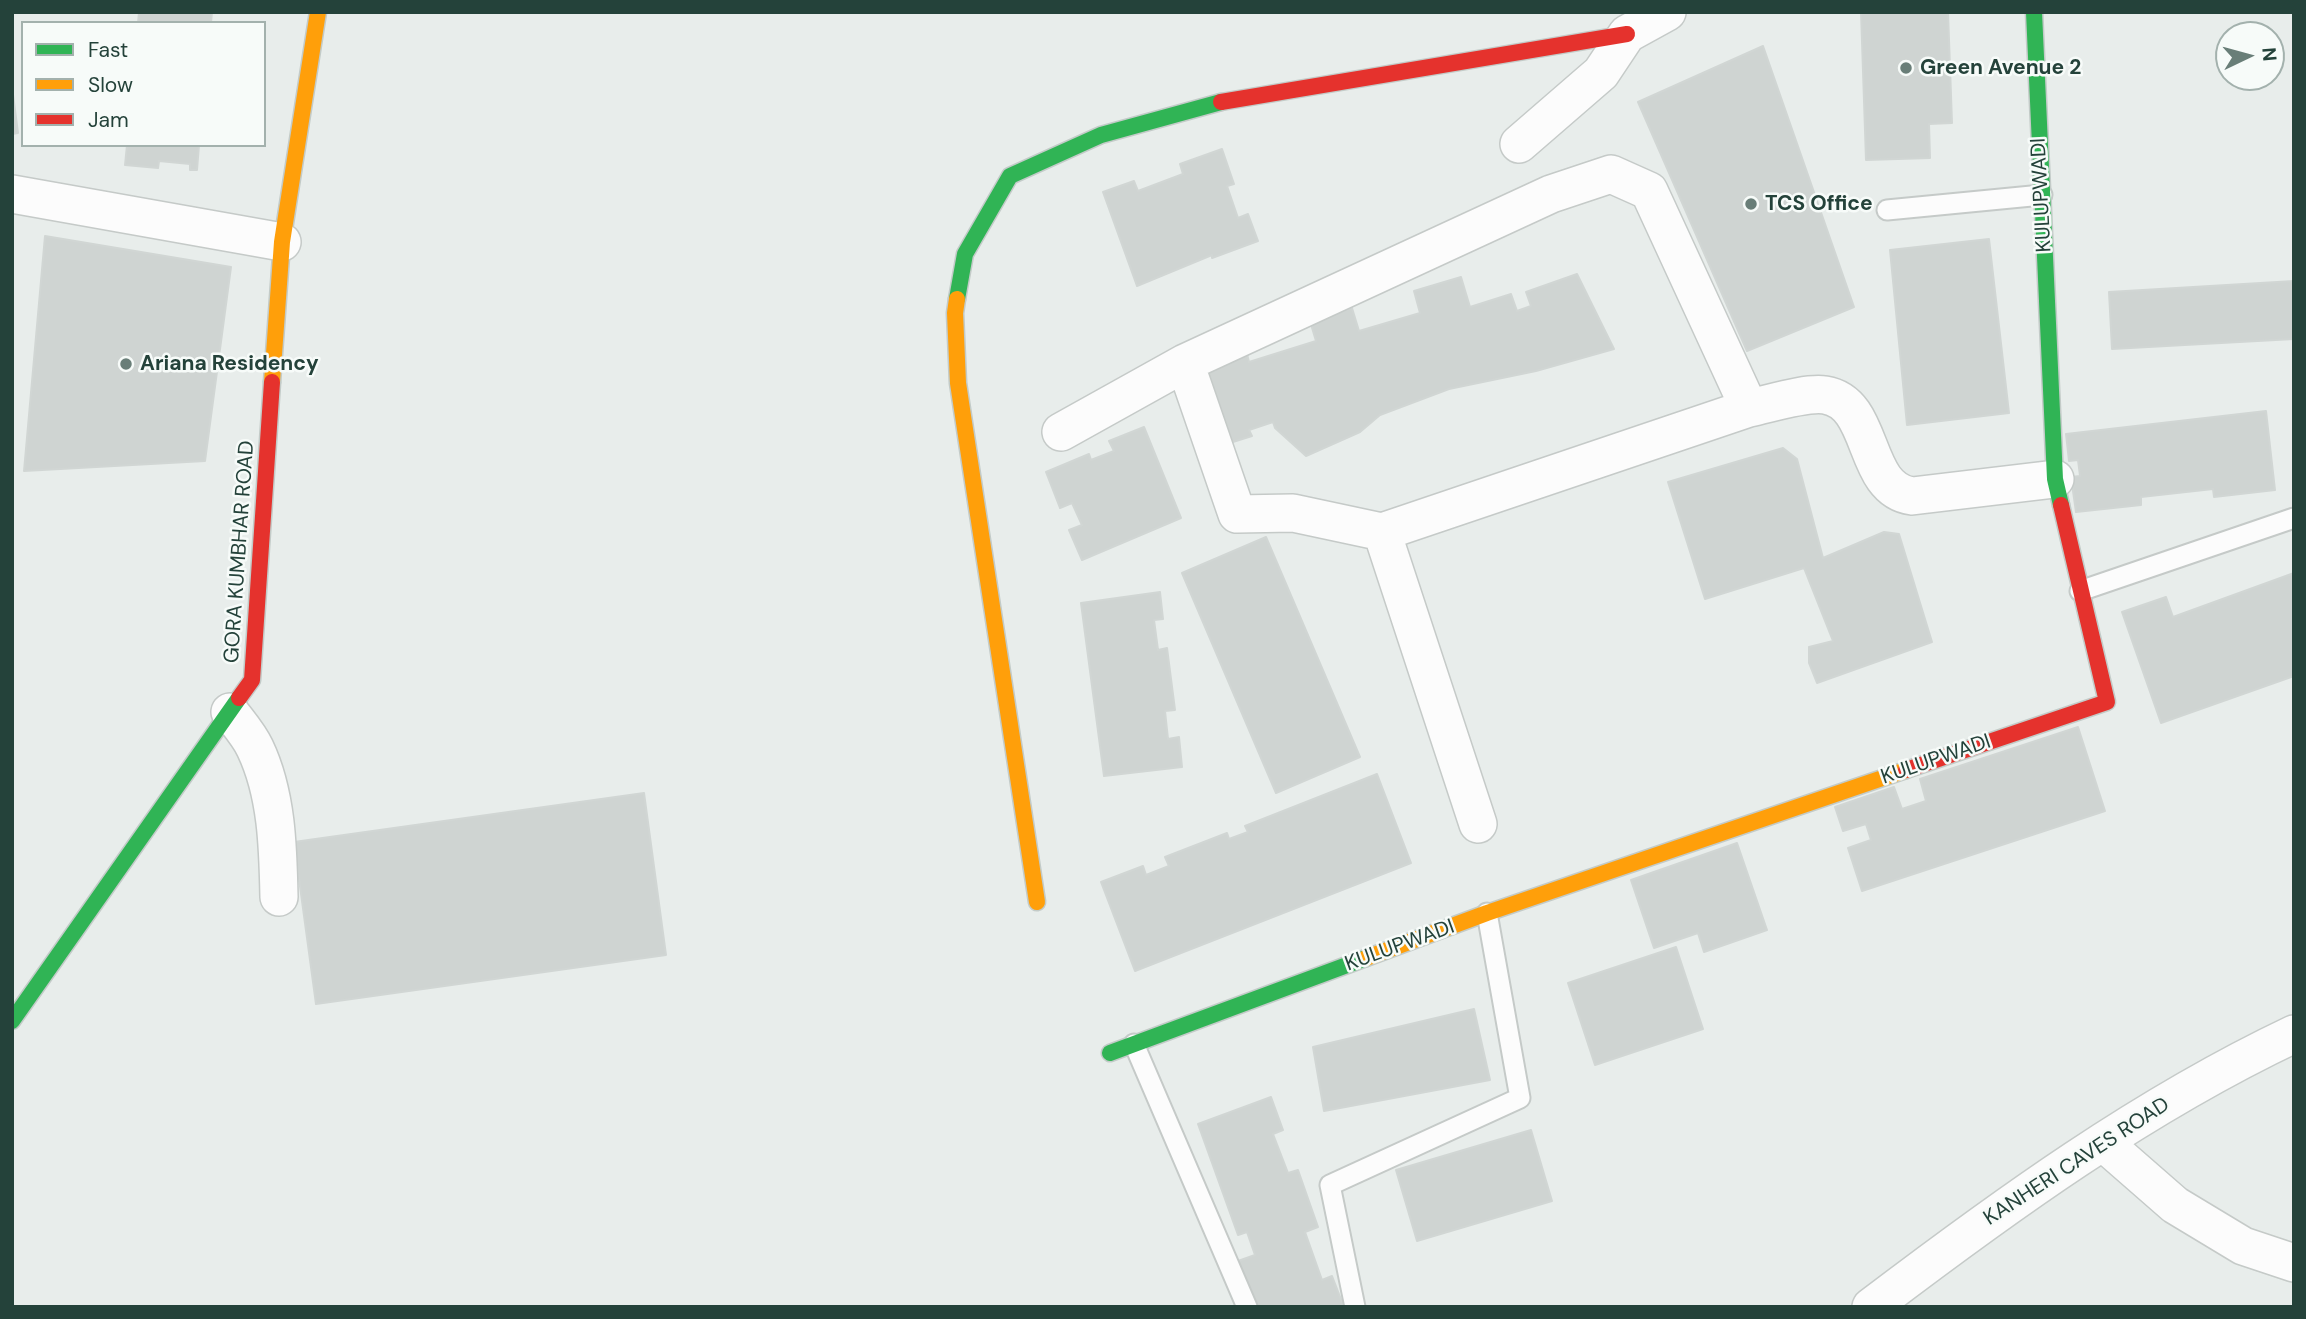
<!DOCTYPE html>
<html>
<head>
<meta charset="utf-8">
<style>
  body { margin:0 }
  #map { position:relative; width:2306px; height:1319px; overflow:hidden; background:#e8edeb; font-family:"DM Sans",sans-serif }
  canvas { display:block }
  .frame { position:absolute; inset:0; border:14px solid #24423a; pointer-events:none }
  .legend { position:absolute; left:21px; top:21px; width:245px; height:126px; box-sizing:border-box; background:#f7fbf9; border:2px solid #a3b1ad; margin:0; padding:9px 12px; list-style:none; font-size:21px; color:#24423a }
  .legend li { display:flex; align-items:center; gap:14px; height:35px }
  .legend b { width:35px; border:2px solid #a3b1ad }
  .north { position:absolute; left:2215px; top:21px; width:70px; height:70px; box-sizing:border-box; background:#f7fbf9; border:2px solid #a3b1ad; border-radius:50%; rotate:85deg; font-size:19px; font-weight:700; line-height:28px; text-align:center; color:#24423a }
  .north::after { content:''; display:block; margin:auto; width:24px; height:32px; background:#697e78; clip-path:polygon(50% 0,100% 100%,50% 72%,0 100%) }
</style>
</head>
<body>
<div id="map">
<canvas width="2306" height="1319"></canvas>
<div class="frame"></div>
<ul class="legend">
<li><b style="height:9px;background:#30b455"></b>Fast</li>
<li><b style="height:9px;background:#ff9f0a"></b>Slow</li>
<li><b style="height:9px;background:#e5322d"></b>Jam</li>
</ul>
<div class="north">N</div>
</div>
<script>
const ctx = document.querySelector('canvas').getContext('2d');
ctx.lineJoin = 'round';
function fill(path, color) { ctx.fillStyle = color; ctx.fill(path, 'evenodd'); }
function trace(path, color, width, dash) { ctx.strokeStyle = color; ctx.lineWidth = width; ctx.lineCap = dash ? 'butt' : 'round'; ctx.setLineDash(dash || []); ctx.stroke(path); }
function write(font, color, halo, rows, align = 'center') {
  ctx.font = font + ' "DM Sans",sans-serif'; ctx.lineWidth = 5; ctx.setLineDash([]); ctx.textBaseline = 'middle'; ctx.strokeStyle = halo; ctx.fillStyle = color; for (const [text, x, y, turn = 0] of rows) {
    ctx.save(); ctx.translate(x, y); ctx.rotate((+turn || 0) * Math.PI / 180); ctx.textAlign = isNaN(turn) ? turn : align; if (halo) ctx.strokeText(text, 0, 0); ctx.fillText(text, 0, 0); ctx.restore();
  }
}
const building = new Path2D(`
  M139,12h73l-1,11h-73z
  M1861,12h87l4,111 -23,1 1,34 -64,2z
  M1763,46l91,261 -107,44 -109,-249z
  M12,87l6,46 -6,1z
  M127,145h72l-2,25h-7v-6l-31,-3 -1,7 -33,-3z
  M1222,149l12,35 -7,2 11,32 10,-4 10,27 -46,17v-3l-75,31 -34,-94 31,-11 4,10 45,-17 -3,-10z
  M45,236l186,31 -26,194 -181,10z
  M1989,239l20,174 -102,12 -17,-175z
  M1577,274l37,75 -78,22 -87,18 -69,26 -20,17 -54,24 -31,-28 -2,-6 -24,8 3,6 -32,10 -24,-77 51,-15 2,8 67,-21 -6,-20 42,-13 7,23 61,-18 -6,-22 47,-14 9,30 41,-13 6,17 14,-5 -5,-14z
  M2294,281v58l-182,10 -3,-57z
  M2266,411l9,79 -61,7 -1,-8 -72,8v8l-65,7 -5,-35 9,-1 -2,-16 -9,1 -3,-27z
  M1144,427l37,91 -99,42 -13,-30 13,-5 -10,-22 -12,5 -14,-36 43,-18 2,6 23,-9 -5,-10z
  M1783,448l14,11 26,99 61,-26 15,2 33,108 -115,41 -8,-20v-16l24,-6 -29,-73 -99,31 -37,-117z
  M1266,537l94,220 -84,36 -94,-220z
  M2294,573v103l-133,47 -39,-111 44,-15 7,20z
  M1160,592l3,27 -9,1 4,30 9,-2 8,62 -10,1 3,28 11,-2 3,30 -78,9 -23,-173z
  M2078,727l27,84 -243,80 -14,-43 23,-8 -5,-16 -23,7 -8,-24 59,-20 8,22 24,-8 -6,-22z
  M1377,774l34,89 -276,108 -34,-89 42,-16 3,9 23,-9 -4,-9 62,-24 2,6 19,-7 -3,-6z
  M644,793l22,162 -350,49 -22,-162z
  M1737,843l30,87 -63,22 -6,-19 -44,15 -23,-68z
  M1676,947l27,82 -108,36 -27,-82z
  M1474,1009l16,71 -166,31 -11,-64z
  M1271,1097l12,33 -10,4 15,39 10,-3 20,57 -13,5 17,48 10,-4 12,31h-90l-16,-46 17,-6 -8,-23 -9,3 -40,-111z
  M1531,1130l21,71 -135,40 -21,-71z`);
fill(building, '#cfd4d2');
trace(building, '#d1d6d4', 2);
const lane = new Path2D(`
  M1887,210l155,-15
  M2080,591l214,-73
  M1134,1044l113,263
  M1355,1307l-25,-122 190,-87 -33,-185`);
const street = new Path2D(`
  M1519,144l82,-71 26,-39 40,-22
  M12,194l270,48
  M1185,363l52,151 56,-1 89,19
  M1061,432l124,-69 366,-169 60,-20 38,17 100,217c20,-4 57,-16 76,-13 51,8 36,94 87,101l143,-17
  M230,712c9,12 19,23 25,36 22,46 23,100 24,149
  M1478,824l-96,-292 367,-124
  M2104,1143l71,62 68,41 51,17
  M1871,1307c133,-101 271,-201 423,-273`);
const fast = new Path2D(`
  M2034,12l21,467 6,26
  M957,299l8,-45 45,-78 91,-41 120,-33
  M12,1021l227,-323
  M1110,1053l256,-95`);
const slow = new Path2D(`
  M957,299l-2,14 3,70 79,519
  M272,382l10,-140 36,-230
  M1366,958l121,-45 419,-143`);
const jam = new Path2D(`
  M1221,102l406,-68
  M239,698l13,-18 20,-298
  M1906,770l201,-68 -46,-197`);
trace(lane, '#c5cac8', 23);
trace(street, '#c5cac8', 40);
trace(fast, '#c3cbc8', 19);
trace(slow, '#c3cbc8', 19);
trace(jam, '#c3cbc8', 19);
trace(lane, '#fcfcfc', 19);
trace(street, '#fcfcfc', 37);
trace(fast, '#30b455', 16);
trace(slow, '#ff9f0a', 16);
trace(jam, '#e5322d', 16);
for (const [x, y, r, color] of [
  [1906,68,7,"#697e78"],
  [1751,204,7,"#697e78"],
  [126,364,7,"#697e78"]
]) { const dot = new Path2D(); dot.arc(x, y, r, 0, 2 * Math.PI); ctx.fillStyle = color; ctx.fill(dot); trace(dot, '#f7fbf9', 2.5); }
write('bold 21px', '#24423a', '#f7fbf9', [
  ["Green Avenue 2",1920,68],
  ["TCS Office",1765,204],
  ["Ariana Residency",140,364]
], 'left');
write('21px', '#24423a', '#f7fbf9', [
  ["KULUPWADI",2042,195,-93],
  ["GORA KUMBHAR ROAD",240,552,-86],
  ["KULUPWADI",1936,760,-19],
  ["KULUPWADI",1400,946,-20],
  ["KANHERI CAVES ROAD",2077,1162,-33]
]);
</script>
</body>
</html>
